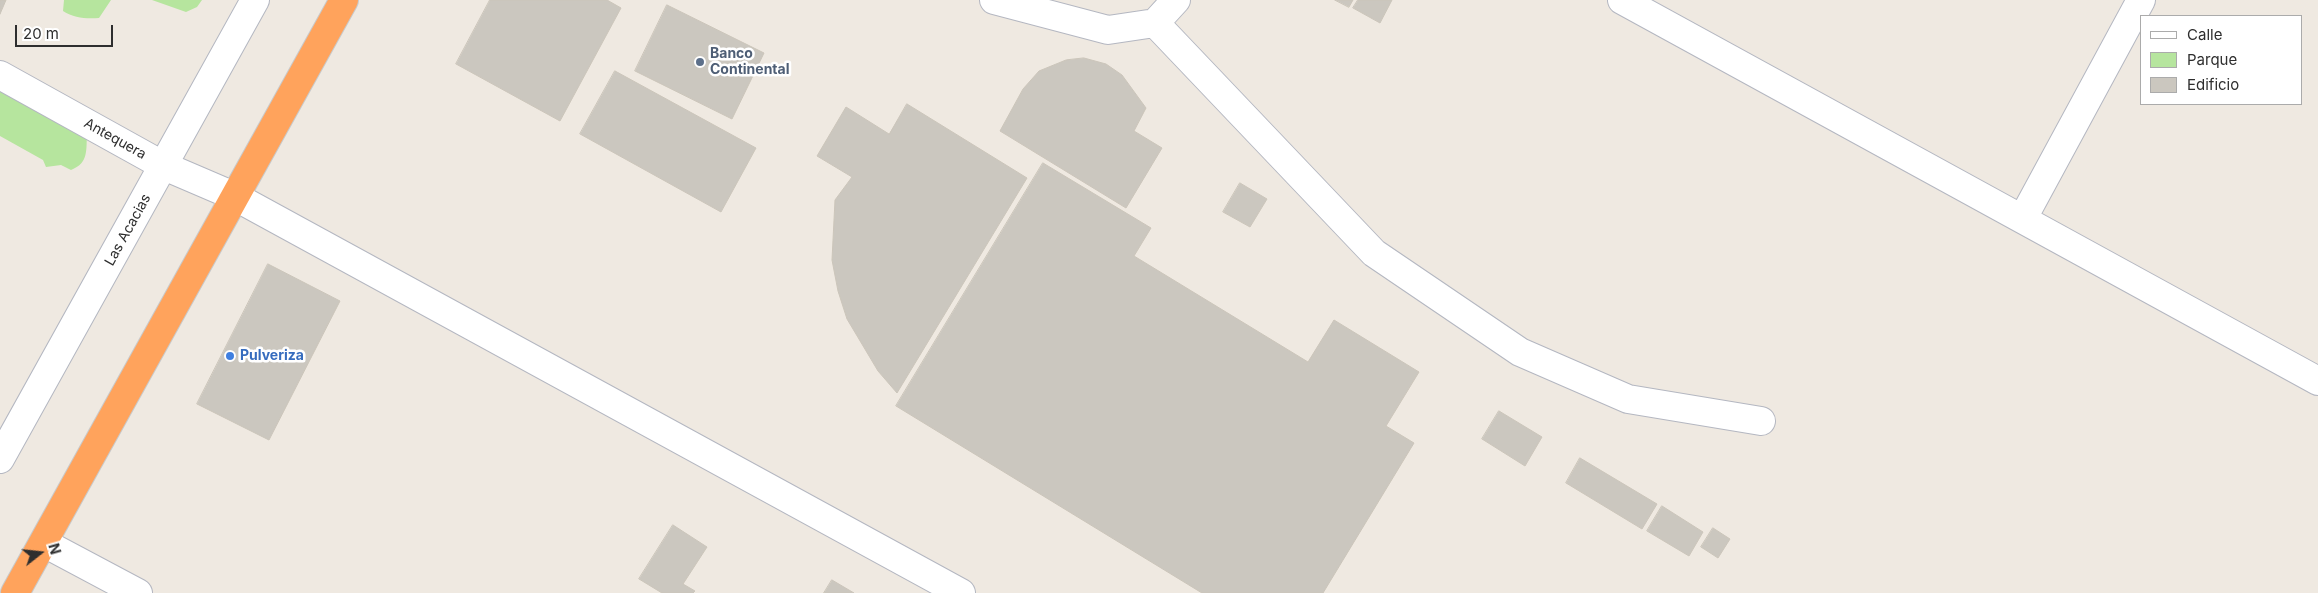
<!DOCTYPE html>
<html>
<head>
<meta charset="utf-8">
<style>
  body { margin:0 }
  #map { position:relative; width:2318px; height:593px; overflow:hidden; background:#efe9e1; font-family:Inter,sans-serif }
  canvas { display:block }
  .legend { position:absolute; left:2140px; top:15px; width:162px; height:90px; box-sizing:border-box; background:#fff; border:1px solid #ababab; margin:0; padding:6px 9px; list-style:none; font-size:15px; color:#2e2e2e }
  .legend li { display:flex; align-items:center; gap:10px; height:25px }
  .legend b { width:25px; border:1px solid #ababab }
  .north { position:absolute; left:15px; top:528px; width:50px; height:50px; -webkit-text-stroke:4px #fff; paint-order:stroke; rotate:74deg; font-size:14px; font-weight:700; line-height:20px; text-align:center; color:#2e2e2e }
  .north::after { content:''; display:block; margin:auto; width:18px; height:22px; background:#2e2e2e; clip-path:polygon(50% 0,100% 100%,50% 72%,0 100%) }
  .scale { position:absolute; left:15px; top:25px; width:98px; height:22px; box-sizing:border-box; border:2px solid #2e2e2e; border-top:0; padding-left:6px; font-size:15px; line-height:18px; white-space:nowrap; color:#2e2e2e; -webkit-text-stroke:4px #fff; paint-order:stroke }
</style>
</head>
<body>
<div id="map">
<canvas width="2318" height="593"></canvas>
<ul class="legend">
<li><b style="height:6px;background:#fff"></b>Calle</li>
<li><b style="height:14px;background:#b6e59e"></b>Parque</li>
<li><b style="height:14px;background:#cbc7bf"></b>Edificio</li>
</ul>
<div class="north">N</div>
<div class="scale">20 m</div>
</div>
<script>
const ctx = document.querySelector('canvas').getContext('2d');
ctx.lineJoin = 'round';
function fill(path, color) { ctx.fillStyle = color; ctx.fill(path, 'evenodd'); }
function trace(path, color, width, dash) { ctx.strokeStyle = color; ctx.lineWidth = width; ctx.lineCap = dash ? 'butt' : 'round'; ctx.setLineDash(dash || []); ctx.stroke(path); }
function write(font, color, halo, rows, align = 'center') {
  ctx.font = font + ' Inter,sans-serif'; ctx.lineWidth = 5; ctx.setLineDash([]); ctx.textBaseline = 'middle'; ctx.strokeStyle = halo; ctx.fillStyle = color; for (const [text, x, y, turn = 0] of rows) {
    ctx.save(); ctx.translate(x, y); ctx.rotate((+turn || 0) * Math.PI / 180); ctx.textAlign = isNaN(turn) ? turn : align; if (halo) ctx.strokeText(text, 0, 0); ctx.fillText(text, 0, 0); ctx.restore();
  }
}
fill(new Path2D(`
  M64,0h47l-12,18c-13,1 -25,0 -36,-7z
  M152,0h50l-5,7 -11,5z
  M0,85l87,48c-1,17 2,30 -16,37l-10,-5 -15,2 -3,-7 -43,-24z`), '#b6e59e');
const building = new Path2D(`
  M0,0h6l-6,14z
  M490,0h117l14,8 -61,113 -104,-57z
  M1335,0h18l-4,7z
  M1358,0h34l-12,23 -27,-15z
  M667,5l97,48 -32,66 -97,-48z
  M1084,58l22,6 16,11 24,33 -12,23 28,17 -36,60 -126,-77 23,-42 16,-18 27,-11z
  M615,71l141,77 -35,64 -141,-78z
  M907,104l120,74 -130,215 -19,-22 -31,-52 -9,-28 -6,-31 3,-60 17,-23 -35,-21 29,-49 43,27z
  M1043,163l108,65 -17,28 174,106 26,-42 85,52 -33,54 28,17 -91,150h-121l-306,-187z
  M1240,183l27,16 -17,28 -27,-15z
  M268,264l72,37 -71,139 -72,-36z
  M1499,411l43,26 -17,29 -43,-27z
  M1580,458l77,46 -15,25 -76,-46z
  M1662,506l41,26 -14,24 -42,-25z
  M673,525l34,22 -24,37 12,7 -2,2h-31l-23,-14z
  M1713,528l17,11 -12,19 -17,-11z
  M832,580l22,13h-30z`);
fill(building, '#cbc7bf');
trace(building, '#cbc5ba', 1);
const minor = new Path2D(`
  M994,0l114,30 47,-7 21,-23
  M1622,0l696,381
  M1155,23l219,230 146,99 108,47 133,22
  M0,75l164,91 70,30 727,397
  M2023,218l118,-218
  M0,459l255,-459
  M44,543l94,50`);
const highway = new Path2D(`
  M15,593l329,-593`);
trace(minor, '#b4b7c1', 30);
trace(highway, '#c9c9c9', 30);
trace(minor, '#fff', 28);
trace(highway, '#ffa35c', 28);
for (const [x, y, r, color] of [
  [700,62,5,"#5c6f8a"],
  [230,356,5,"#3f7fe0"]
]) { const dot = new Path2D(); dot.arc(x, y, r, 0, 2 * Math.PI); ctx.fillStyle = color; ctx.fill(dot); trace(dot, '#fff', 2); }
write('bold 14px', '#4e5e75', '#fff', [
  ["Banco",710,54],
  ["Continental",710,70]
], 'left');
write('14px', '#2e2e2e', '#fff', [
  ["Antequera",115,139,29],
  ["Las Acacias",128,230,-61]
]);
write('bold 14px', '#366cbe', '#fff', [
  ["Pulveriza",240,356]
], 'left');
</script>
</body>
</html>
